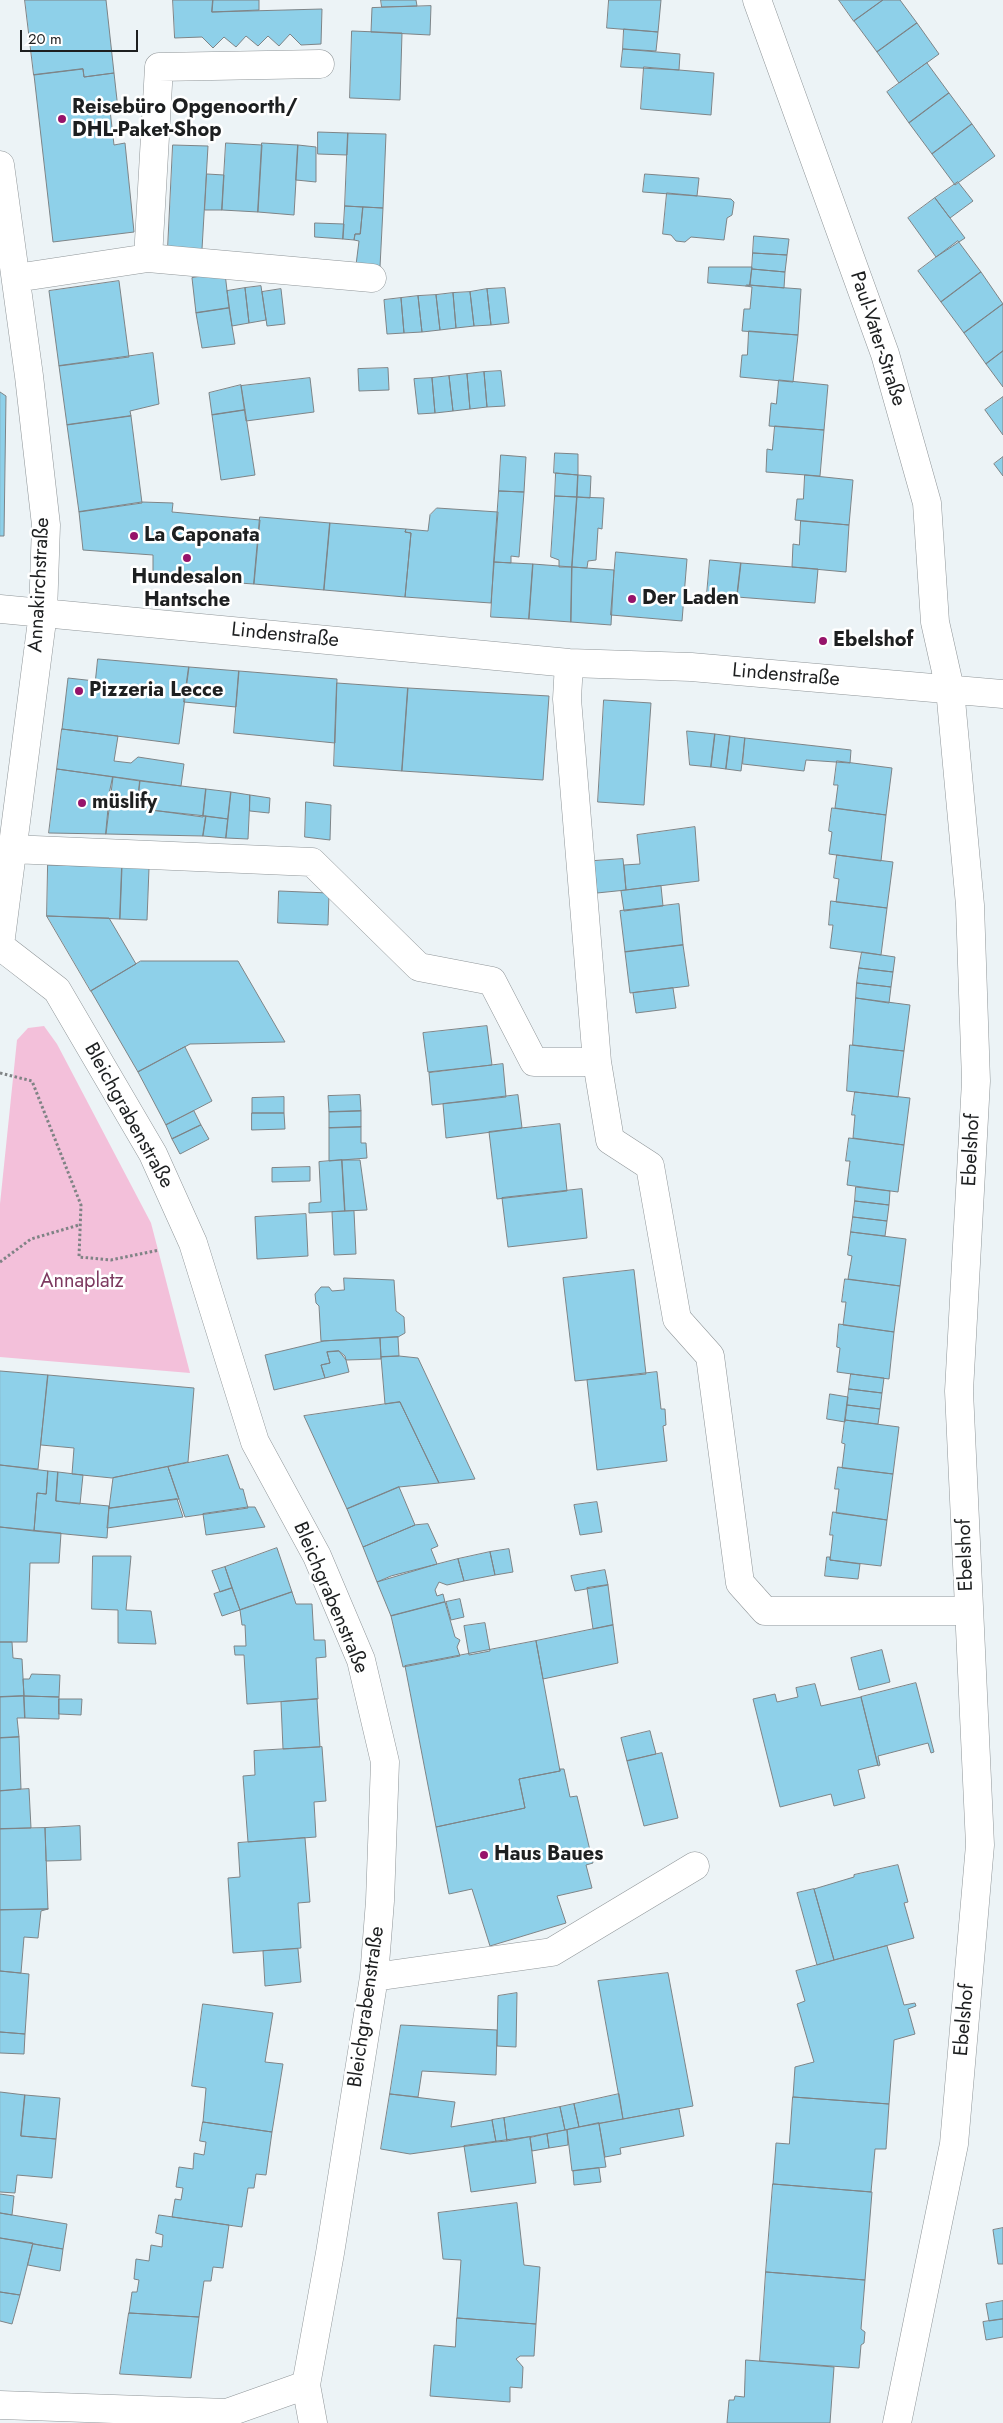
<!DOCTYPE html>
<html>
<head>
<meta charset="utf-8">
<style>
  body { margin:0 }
  #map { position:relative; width:1003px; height:2423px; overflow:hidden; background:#ecf3f6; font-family:Jost,sans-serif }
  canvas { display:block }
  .scale { position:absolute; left:20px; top:30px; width:118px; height:22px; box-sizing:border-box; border:2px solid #1d1f20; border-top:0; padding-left:6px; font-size:15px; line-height:18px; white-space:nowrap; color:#1d1f20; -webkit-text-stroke:4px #fff; paint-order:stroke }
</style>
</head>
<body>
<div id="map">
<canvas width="1003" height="2423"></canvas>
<div class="scale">20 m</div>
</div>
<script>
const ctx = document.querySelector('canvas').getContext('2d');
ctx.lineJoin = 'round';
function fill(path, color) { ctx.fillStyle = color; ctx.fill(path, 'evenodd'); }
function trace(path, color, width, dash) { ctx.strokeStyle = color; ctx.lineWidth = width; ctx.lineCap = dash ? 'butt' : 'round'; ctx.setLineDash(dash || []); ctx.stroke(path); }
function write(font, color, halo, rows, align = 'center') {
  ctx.font = font + ' Jost,sans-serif'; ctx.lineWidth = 5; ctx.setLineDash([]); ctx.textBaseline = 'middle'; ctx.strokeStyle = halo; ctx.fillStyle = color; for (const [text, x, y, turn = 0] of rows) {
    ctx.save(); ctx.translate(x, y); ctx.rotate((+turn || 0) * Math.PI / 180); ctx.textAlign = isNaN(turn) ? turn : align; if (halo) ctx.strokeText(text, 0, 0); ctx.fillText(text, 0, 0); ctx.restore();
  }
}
fill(new Path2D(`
  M44,1026l13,18 94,179 39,150 -190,-16v-153l17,-164 11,-12z`), '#f3c0da');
const building = new Path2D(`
  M25,0h81l8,73 -30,4 -1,-8 -49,6z
  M173,0h40l-1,12 110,-3 -1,35 -20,1 -11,-11 -11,12 -11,-10 -10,10 -12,-10 -10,11 -12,-10 -11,11 -11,-11 -27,1z
  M213,0h46v10l-47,2z
  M381,0h35l1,6 -35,1z
  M609,0h52l-3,32 -51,-4z
  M839,0h44l-29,21z
  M883,0h17l17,23 -40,29 -23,-31z
  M431,6l-1,29 -59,-3 1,-24z
  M917,23l22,31 -40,29 -22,-31z
  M624,29l34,3 -2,19 -33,-2z
  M352,31l50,2 -2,67 -50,-2z
  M623,49l57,5 -1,16 -58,-3z
  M927,63l22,30 -40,30 -22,-31z
  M644,67l70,6 -3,42 -70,-6z
  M83,69l1,8 30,-4 4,36 -8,1 4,35 11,-2 9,89 -81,10 -19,-167z
  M949,93l23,31 -40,30 -23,-31z
  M972,124l23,32 -40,29 -23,-31z
  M318,132l30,1 -1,22 -29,-1z
  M348,133l38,1 -3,74 -38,-2z
  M226,143l36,2 -4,67 -36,-2z
  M262,143l36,2 -4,70 -36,-3z
  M173,145l35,1 -6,103 -34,-1z
  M298,145l18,2v35l-20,-2z
  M207,174l17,1 -2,35h-17z
  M645,174l54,4 -2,18 -54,-4z
  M958,182l15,19 -23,17 -15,-20z
  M667,193l64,6 3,3 -2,13 -5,3 -3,22 -33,-3 -6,5 -9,-1 -5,-6 -8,-1z
  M935,198l30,40 -29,19 -28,-39z
  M345,206l18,1 -3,27h-5l-1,6 -11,-1z
  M363,207l20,1 -3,59 -24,-2 3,-24 -5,-1 1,-6h5z
  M315,223l29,1 -1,15 -28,-2z
  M754,236l35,3 -2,16 -34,-2z
  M958,241l23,31 -40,30 -23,-31z
  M753,253l34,2 -2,17 -33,-3z
  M709,267h43l-2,18 -4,1 -38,-3z
  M752,269l33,3 -1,16 -34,-3z
  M981,272l22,32 -39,29 -23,-31z
  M225,273l4,35 -33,5 -4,-35z
  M119,281l10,76 -70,9 -10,-75z
  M747,285l54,4 -3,46 -56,-4 2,-22h6l2,-22 -6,-1z
  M261,286l5,34 -17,3 -4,-35z
  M245,288l4,35 -17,3 -5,-35z
  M505,288l4,35 -18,2 -4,-36z
  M281,289l4,35 -18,2 -5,-34z
  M487,289l4,36 -17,1 -4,-34z
  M470,292l4,34 -18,2 -3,-35z
  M453,293l3,35 -16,2 -4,-35z
  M436,295l4,35 -18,2 -4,-36z
  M418,296l4,36 -18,1 -3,-35z
  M401,298l3,35 -17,1 -3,-34z
  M1003,304v47l-17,13 -22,-31z
  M229,308l6,36 -33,4 -6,-35z
  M749,331l49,4 -5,47 -53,-5 2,-22h5z
  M1003,351v36l-17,-23z
  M153,353l6,51 -29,7 1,5 -64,9 -8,-59z
  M388,368l1,22 -30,1 -1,-22z
  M501,371l4,35 -18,1 -3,-35z
  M484,372l3,35 -17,2 -3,-35z
  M467,374l3,35 -17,2 -4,-35z
  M449,376l4,35 -18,2 -3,-35z
  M310,378l4,34 -68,9 -5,-35z
  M432,378l3,35 -17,1 -4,-35z
  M779,380l49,5 -4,45 -55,-4 2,-23 5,1z
  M241,385l4,25 -33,5 -3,-22z
  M0,392l6,4 -2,140h-4z
  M1003,397v38l-18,-25z
  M245,410l10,65 -34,5 -9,-65z
  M131,416l11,87 -63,9 -12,-87z
  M775,426l49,4 -4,46 -54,-4 1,-23 5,1z
  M555,453l23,1v21l-24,-2z
  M501,455l25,2 -2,35 -25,-1z
  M1003,457v19l-9,-12z
  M556,473l22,2 -1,22 -22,-1z
  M578,475l13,1 -1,22 -13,-1z
  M805,475l48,5 -4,45 -54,-5 2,-21h6z
  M499,491l25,1 -5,65 -8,-1v7l-17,-1z
  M555,496l22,1 -5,70h-13v-7l-8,-3z
  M577,497l27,1 -2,31 -4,-1 -2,32 -8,1 -1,7 -15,-1z
  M142,502l31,1 -1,9 88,8 -6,64 -90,-6v-3l-11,-2v-18l-70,-5 -4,-38z
  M437,508l61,4 -7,91 -86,-6 6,-64 -6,-1 1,-3 22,2 2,-16z
  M260,517l70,6 -6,67 -70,-6z
  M801,521l48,4 -3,47 -54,-5 1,-23 6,1z
  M330,523l76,6 -1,3 6,1 -6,64 -81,-7z
  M616,552l71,7 -5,62 -71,-6z
  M710,560l31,3 -4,34 -30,-3z
  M494,562l39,2 -4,55 -38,-2z
  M741,563l77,6 -3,34 -78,-6z
  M533,564l39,3 -1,55 -42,-3z
  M572,567l42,3 -3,55 -40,-3z
  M98,659l91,8 -10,77 -117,-15 6,-51 27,3z
  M189,667l50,4 -3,36 -52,-5z
  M239,671l98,8 -2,64 -101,-10z
  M337,683l71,5 -6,83 -68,-5z
  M408,688l141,8 -6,84 -141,-9z
  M604,700l47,3 -7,102 -46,-3z
  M62,729l56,7 -4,25 17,2 7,-6 46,7 -3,22 -124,-17z
  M687,731l28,3 -4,33 -21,-2z
  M715,734l15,2 -4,33 -15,-2z
  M730,736l15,2 -4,33 -15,-2z
  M745,738l106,12 -1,13 -44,-3 -2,11 -61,-7z
  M837,761l55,7 -6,47 -51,-7 3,-23h-4z
  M57,769l56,8 -7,57 -57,-1z
  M113,777l27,4 -3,27h-6l-21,-17z
  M140,781l66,8 -3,28 -66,-9z
  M206,789l25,3 -3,27 -25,-3z
  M110,791l21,17 75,8 -3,20 -97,-2z
  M231,792l19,3 -2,44 -22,-1z
  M250,795l20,3 -1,15 -19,-2z
  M306,802l25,3 -1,35 -25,-3z
  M832,808l54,7 -5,46 -52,-7 3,-22 -3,-1z
  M206,816l22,3 -2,19 -23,-2z
  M695,827l4,54 -73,9 -2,-25 16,-1 -3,-29z
  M837,855l56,7 -6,46 -51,-6 3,-23 -5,-1z
  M623,859l3,31 -29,3 -3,-32z
  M48,865l74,2 -2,52 -73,-3z
  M122,867l27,1 -2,52 -27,-1z
  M661,886l2,20 -39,5 -3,-20z
  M279,891l50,2 -1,32 -50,-2z
  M831,901l56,7 -6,47 -51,-7 3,-23h-4z
  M679,904l4,41 -58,7 -5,-41z
  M47,916l62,2 27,46 -45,27z
  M683,945l6,41 -59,7 -5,-41z
  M862,952l33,5 -2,15 -34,-4z
  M141,961h97l47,81 -95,2 -52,28 -47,-81z
  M859,968l34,4 -2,15 -34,-4z
  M857,983l34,4 -2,16 -33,-5z
  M673,988l3,20 -40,5 -3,-20z
  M856,998l54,7 -6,46 -51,-6z
  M487,1026l5,39 -64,7 -5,-39z
  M850,1045l54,6 -6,46 -51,-6z
  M185,1047l27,54 -46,24 -28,-53z
  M503,1064l3,33 -74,8 -3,-32z
  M855,1092l55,6 -6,47 -51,-7 2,-23h-3z
  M360,1095l1,16 -32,1 -1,-16z
  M518,1095l4,33 -76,10 -3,-34z
  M284,1097v16h-32v-15z
  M194,1111l7,14 -29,14 -6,-14z
  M361,1111v16l-32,1v-16z
  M252,1113h32l1,16 -33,1z
  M560,1124l7,67 -70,8 -8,-67z
  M201,1125l8,14 -29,15 -8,-15z
  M361,1127v16h5l1,15 -38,3v-33z
  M849,1138l55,7 -6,47 -51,-7 3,-24h-4z
  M342,1160h18l7,50 -22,1z
  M342,1160l3,51 -36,2v-10l12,-1 -2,-40z
  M310,1167v14l-38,1v-14z
  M856,1187l34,4 -1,14 -34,-4z
  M582,1189l5,49 -79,9 -6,-49z
  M855,1201l34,4 -2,16 -34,-4z
  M354,1211l2,43 -22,1 -2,-43z
  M306,1214l2,42 -51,3 -2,-42z
  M853,1217l34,4 -2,15 -34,-4z
  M851,1232l55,7 -6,47 -52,-7 4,-23 -4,-1z
  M634,1270l12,104 -71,7 -12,-103z
  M344,1278l50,2 2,31 8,6 1,16 -7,4 -77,4 -2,-35 -3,-3 -1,-9 6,-7h8l3,4 12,-1z
  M845,1279l55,7 -6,46 -51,-7 3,-23h-4z
  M839,1324l55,8 -5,47 -52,-7 3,-24 -3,-1z
  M398,1337l1,19 -18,1 -1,-19z
  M380,1338l1,21 -35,1 -7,-9 -12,1 3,11 -9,2 4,13 -51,12 -9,-35 59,-14z
  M339,1351l6,5 4,16 -24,6 -4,-13 9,-2 -3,-11z
  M399,1356l19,2 57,121 -36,4 -39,-81 -15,2 -4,-47z
  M0,1371l48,4 -10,94 -38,-4z
  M657,1372l4,37h4l1,16 -3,1 4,35 -70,9 -10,-90z
  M851,1374l33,4 -2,15 -33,-4z
  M48,1375l146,13 -6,74 -76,16 -40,-4 2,-26 -33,-3z
  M849,1389l33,4 -2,16 -33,-4z
  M830,1394l18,3 -3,25 -18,-3z
  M400,1402l39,81 -40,4 -52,22 -43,-93z
  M847,1405l33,4 -2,15 -33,-4z
  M845,1420l54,7 -6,47 -51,-6 3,-24 -3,-1z
  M228,1455l12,34h3l5,19 -63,9 -17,-50z
  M0,1465l48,6 -2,23 -9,-1 -3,38 -34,-4z
  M168,1467l11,32 -70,9 4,-30z
  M838,1467l55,7 -6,46 -51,-7 3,-24h-4z
  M48,1471l10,1 -2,29 53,5 -2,32 -73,-7 3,-38 9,1z
  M58,1472l25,3 -3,29 -24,-3z
  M399,1487l16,38 -52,22 -16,-38z
  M177,1499l6,18 -76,11 2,-22v2z
  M597,1502l5,30 -22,3 -6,-30z
  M248,1507h7l10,20 -59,8 -3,-21z
  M833,1512l54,8 -6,46 -51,-6 3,-25h-3z
  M428,1524l10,22 -7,3 6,15 -60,18 -14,-35 52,-22z
  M0,1527l61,6 -2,30h-29l-3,79h-27z
  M277,1548l15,44 -52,18 -15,-43z
  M509,1549l4,23 -18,3 -5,-23z
  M490,1552l5,23 -31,6 -6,-22z
  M93,1556h38l-5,54 25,1 5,33 -38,-1v-33l-26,-1z
  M827,1557h3v3l30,4 -2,15 -33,-3z
  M458,1559l6,22 -17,4 -8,-3 -4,8 2,6 6,-2 2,8 -54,14 -14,-34 14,-6z
  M225,1567l7,21 -12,4 -8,-21z
  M605,1570l3,15 -33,6 -4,-15z
  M608,1585l5,40 -20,4 -6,-41z
  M232,1588l8,22 -18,6 -8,-22z
  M292,1592l4,12h16l2,36h11l1,17 -10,1 2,41 -71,5 -3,-49h-9l-1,-9h12l-1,-21h-3l-2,-15z
  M460,1599l4,18 -13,3 -5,-18z
  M445,1602l10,35 5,3 -3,7 3,9 -57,11 -12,-51z
  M485,1623l5,28 -21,4 -5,-29z
  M613,1625l5,38 -75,16 -7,-38z
  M536,1641l24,130 -41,8 6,29 -89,19 -31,-161z
  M0,1642h12l1,16 9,1 2,37 -24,1z
  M882,1650l8,32 -31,8 -8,-32z
  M32,1674l28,1 -1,22 -35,-1 -1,-17h6z
  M916,1683l18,69 -3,1 -3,-10 -50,13 2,9 -2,1 -17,-69z
  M815,1684l6,22 40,-9 17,68 -20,5 7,28 -31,8 -3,-12 -51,13 -27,-108 22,-5 2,8 21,-5 -2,-9z
  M24,1696l1,22h-8l2,19 -19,1v-41z
  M24,1696l35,1v22l-34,-1z
  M59,1699h23l-1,16 -22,-1z
  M317,1699l3,48 -37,2 -2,-47z
  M650,1731l6,23 -29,7 -6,-23z
  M19,1737l2,52 -21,2v-53z
  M322,1747l4,54 -12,1 2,35 -68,5 -5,-66 12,-1 -1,-24z
  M662,1753l16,65 -34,8 -17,-65z
  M560,1769h4l6,28 7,-1 16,67 -7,2 6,23 -35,8 9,27 -76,23 -18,-57 -23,5 -13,-67 89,-19 -6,-29 41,-8z
  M29,1789l2,39 -31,1v-38z
  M80,1826l1,34 -35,1 -1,-33z
  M45,1828l3,81 -48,1v-81z
  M305,1838l5,64 -12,1 3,45 -68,5 -5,-75 12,-1 -2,-34z
  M898,1865l10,37 -4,1 10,35 -80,22 -20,-71 40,-12v-2z
  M814,1889l20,71 -17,5 -20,-72z
  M48,1909l-7,2 -3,27 -14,-1 -3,36 -21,-2v-61z
  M887,1946l17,59 11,-2 1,3 -8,3 7,25 -21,6 -5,64 -96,-7 2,-30 19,-5 -17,-58 8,-3 -9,-30z
  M298,1949l3,33 -36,4 -2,-35z
  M0,1971l29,3 -4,60 -25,-2z
  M668,1973l25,133 -70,13 -25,-138z
  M517,1993l-1,54 -19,-1 1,-50z
  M203,2004l70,9 -8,49 18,2 -11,68 -69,-10 3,-34 -14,-2z
  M401,2025l96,5 -1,45 -74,-4 -4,26 -28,-3z
  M0,2032l25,2 -1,20 -24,-1z
  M0,2092l25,3 -4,41 35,3 -4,39 -35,-3 -2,18 -15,-1z
  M390,2094l65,8 -4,25 41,-7 4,22 -86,12 -29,-5z
  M619,2094l4,25 -44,8 -5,-23z
  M25,2095l35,3 -4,41 -35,-3z
  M793,2097l96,7 -3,45h-11l-4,43 -98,-8 3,-41 13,1z
  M574,2104l5,23 -14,3 -5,-23z
  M560,2107l5,23 -58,11 -3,-23z
  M679,2109l5,27 -64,12 1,6 -16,3 -6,-33z
  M504,2118l3,23 -11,1 -4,-22z
  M203,2122l69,10 -6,43 -10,-1 -2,14h-6l-6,39 -70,-10 3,-18 6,1 2,-12 -7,-1 3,-20 14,2 1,-16 10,2 2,-13 -6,-1z
  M599,2123l7,44 -34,4 -5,-41z
  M567,2130l1,15 -19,3 -2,-14z
  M547,2134l2,14 -17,3 -2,-13z
  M530,2137l6,46 -65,9 -7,-46z
  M599,2168l2,14 -27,3 -1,-14z
  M773,2184l99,8 -7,88 -99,-8z
  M0,2194l14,2 -2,19 -12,-2z
  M517,2203l7,62 16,2 -4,57 -79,-6 4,-58 -18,-1 -5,-46z
  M0,2213l67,11 -4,25 -63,-11z
  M159,2215l70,10 -6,43 -10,-1 -2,14h-7l-5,36 -70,-4 3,-21h5l2,-12 -5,-1 2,-20 13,2 2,-16 11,2 1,-12 -7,-2z
  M1003,2228v36h-5l-5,-34z
  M0,2238l33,5 -13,52 -20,-3z
  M33,2244l30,5 -3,22 -32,-6z
  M766,2272l99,8 -4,49 4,3 -1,11 -3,2 -2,23 -99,-7z
  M0,2292l20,3 -8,29 -12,-3z
  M1003,2301v18l-14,2 -3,-17z
  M129,2313l70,4 -8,61 -71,-4z
  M457,2318l79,6 -2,32h-14l-4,3 7,8 -1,21 -12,-1v15l-80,-6 4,-51 21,2z
  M1003,2319v18l-17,3 -3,-18z
  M746,2360l88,7 -4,56h-103l2,-23h5l1,-4 9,1z`);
fill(building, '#8ed0e9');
trace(building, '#7e8487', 1);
const minor = new Path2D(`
  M757,0l128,354 42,149 8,119 15,67 20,216 6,176 -17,310 21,454 -26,299 -57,279
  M0,165l29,211 17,149 -3,88 -43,332
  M148,258l11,-191 161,-3
  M16,278l132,-20 224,20
  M0,609l569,54 122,4 312,27
  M569,663l-2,36 30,363
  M11,849l301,13 107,105 73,14 42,81h63l13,78 40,26 27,153 33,37 30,227 25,28h204
  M0,946l57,44 96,164 40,89 62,199 62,114 44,104 24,102 -5,139 -6,76 -44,276 -24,132 -79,28 -227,-8
  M374,1977l178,-25 143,-86
  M306,2385l7,38`);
trace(minor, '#909699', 29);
trace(new Path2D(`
  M0,1073l32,8 49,124 -2,52 32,3 48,-10
  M0,1262l31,-23 48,-14`), '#7f8385', 3, [2.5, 2.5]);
trace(minor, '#fff', 28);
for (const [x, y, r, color] of [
  [62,119,5,"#96136a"],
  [134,536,5,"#96136a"],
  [187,558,5,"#96136a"],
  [632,599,5,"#96136a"],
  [823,641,5,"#96136a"],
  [79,691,5,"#96136a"],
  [82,803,5,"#96136a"],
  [484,1855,5,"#96136a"]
]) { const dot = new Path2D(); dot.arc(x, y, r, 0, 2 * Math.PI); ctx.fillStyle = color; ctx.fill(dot); trace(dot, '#fff', 2); }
write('bold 20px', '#1d1f20', '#fff', [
  ["Reisebüro Opgenoorth/",72,108],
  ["DHL-Paket-Shop",72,131],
  ["La Caponata",144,536],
  ["Hundesalon",187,578,"center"],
  ["Hantsche",187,601,"center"],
  ["Der Laden",642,599],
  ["Ebelshof",833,641],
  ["Pizzeria Lecce",89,691],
  ["müslify",92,803],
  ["Haus Baues",494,1855]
], 'left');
write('20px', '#1d1f20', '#fff', [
  ["Paul-Vater-Straße",877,339,72],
  ["Annakirchstraße",40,585,-87],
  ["Lindenstraße",285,636,6],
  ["Lindenstraße",786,676,5],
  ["Bleichgrabenstraße",128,1116,61],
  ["Ebelshof",972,1150,-87],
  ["Ebelshof",966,1555,-92],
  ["Bleichgrabenstraße",330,1598,67],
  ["Bleichgrabenstraße",367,2007,-82],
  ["Ebelshof",965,2020,-85]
]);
write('20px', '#7d3a60', '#fff', [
  ["Annaplatz",82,1282]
]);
</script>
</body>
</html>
